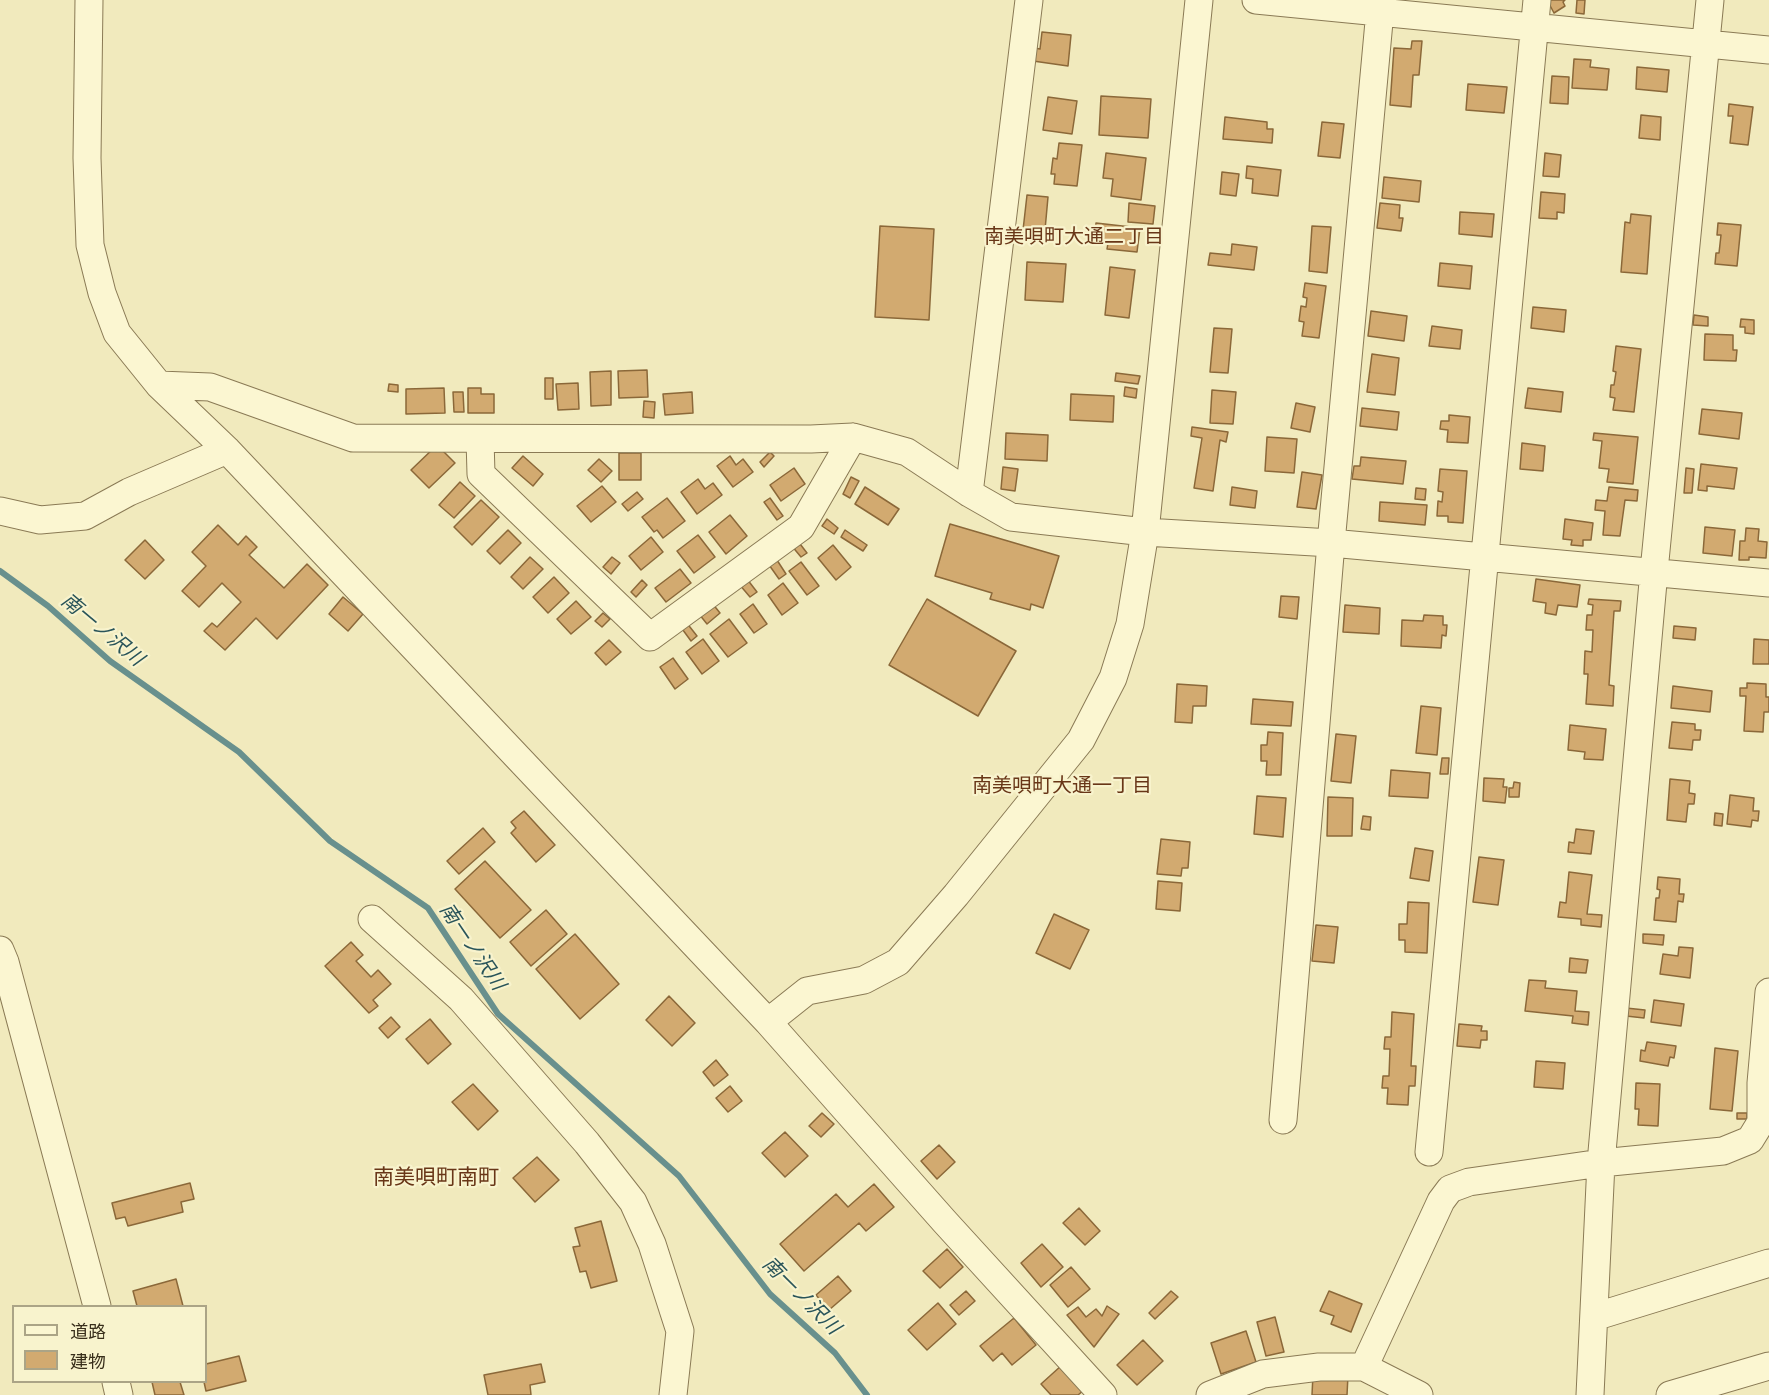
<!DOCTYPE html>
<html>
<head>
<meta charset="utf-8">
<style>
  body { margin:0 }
  #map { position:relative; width:1769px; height:1395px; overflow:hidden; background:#f1eabd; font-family:Lora,"Noto Sans JP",serif }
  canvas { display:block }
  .legend { position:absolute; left:12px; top:1305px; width:195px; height:78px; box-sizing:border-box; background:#f8f3cd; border:2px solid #aba486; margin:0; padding:8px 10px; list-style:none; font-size:18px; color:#382e1b }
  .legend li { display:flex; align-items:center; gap:12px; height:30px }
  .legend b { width:30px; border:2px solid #aba486 }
</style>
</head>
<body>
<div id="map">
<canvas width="1769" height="1395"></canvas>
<ul class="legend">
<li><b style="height:8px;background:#fbf6d1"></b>道路</li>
<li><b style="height:16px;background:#d2aa70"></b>建物</li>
</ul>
</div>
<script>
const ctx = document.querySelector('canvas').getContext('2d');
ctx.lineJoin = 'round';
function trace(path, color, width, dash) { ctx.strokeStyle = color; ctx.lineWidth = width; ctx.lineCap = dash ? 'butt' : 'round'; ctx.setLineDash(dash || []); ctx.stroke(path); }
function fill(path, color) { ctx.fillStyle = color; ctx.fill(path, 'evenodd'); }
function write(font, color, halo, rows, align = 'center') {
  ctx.font = font + ' Lora,"Noto Sans JP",serif'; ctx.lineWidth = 4.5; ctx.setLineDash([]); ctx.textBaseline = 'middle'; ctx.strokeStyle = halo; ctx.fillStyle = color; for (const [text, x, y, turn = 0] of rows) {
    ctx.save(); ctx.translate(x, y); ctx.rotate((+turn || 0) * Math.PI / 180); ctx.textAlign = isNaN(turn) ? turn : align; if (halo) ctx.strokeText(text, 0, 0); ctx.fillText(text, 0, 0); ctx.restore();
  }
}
trace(new Path2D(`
  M0,571l48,35 62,55 129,91 91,89 98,67 70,106 181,162 91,118 65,59 32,42`), '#68908d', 6);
const building = new Path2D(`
  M1547,0h18l-2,2 2,4 -11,7z
  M1577,0h8l-1,14 -8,-1z
  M1042,32l29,3 -3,31 -35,-5 2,-13 5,1z
  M1412,41h10l-3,34h-6l-2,32 -21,-2 4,-57 17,1z
  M1574,59l17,1 -1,7 19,2 -2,21 -35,-2z
  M1637,67l32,3 -2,22 -31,-3z
  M1552,76l17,1 -1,27 -18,-1z
  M1468,84l39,3 -3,26 -38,-3z
  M1101,96l50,3 -3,39 -49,-3z
  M1048,97l29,4 -5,33 -29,-4z
  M1729,104l24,3 -5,38 -18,-2 3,-27h-5z
  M1641,115l20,2 -1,23 -21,-2z
  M1225,117l42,5v7h6l-1,14 -49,-4z
  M1322,122l22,2 -4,34 -22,-2z
  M1059,143l23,2 -5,41 -23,-2 1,-10h-4l2,-16 4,1z
  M1106,153l40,5 -5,42 -30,-4 2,-17 -10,-1z
  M1545,153l16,2 -2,22 -16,-1z
  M1247,166l34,4 -3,26 -26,-3 1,-14 -7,-1z
  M1222,172l17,2 -3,22 -16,-2z
  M1384,177l37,4 -2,21 -37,-4z
  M1541,192l24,2 -1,19 -7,-1v7l-18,-1z
  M1027,195l21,2 -4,44 -22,-2z
  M1129,203l26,3 -2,18 -25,-2z
  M1380,203l20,2 -1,13h4l-2,13 -24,-3z
  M1460,212l34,2 -2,23 -33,-3z
  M1631,214l20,2 -4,58 -26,-2 4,-50 5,1z
  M1096,223l44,5 -3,24 -30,-3 1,-6 -14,-2z
  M1718,223l23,2 -4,41 -22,-2 1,-11h3l2,-18h-4z
  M880,226l54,3 -5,91 -54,-3z
  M1312,226l19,1 -4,46 -18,-2z
  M1232,244l25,3 -3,23 -46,-5 2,-12 21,2z
  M1027,262l39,2 -3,38 -38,-2z
  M1440,263l32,3 -2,23 -32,-3z
  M1110,267l25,3 -6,48 -24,-3z
  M1305,283l21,3 -7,52 -17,-2 2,-14 -5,-1 2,-15 5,1 1,-9 -4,-1z
  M1533,307l33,3 -2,22 -33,-4z
  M1371,311l36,5 -3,25 -36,-5z
  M1694,315l14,2v9l-15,-1z
  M1741,319l13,1v14l-9,-1v-6h-5z
  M1432,326l30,4 -2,19 -31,-3z
  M1214,328l18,1 -4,44 -18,-1z
  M1705,334l28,1v15h4l-1,11 -32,-1z
  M1616,346l25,3 -7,63 -21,-2 2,-12 -5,-1 1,-12h3l2,-13 -3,-1z
  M1372,354l27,4 -4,37 -28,-3z
  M647,370l1,27 -29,1 -1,-27z
  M611,371v34l-20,1 -1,-34z
  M1116,373l24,3 -2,8 -23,-3z
  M545,378h8v21h-8z
  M578,383l1,26 -21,1 -2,-26z
  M389,384l9,1v7l-10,-1z
  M1125,387l12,2 -1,9 -12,-2z
  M444,388l1,25 -39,1v-25z
  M468,388h13v6h13v19h-26z
  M1528,388l35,4 -2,20 -36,-4z
  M1212,390l24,2 -3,32 -23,-1z
  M453,392h10l1,20h-10z
  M692,392l1,21 -28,2 -2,-21z
  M1071,394l43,2 -1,26 -43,-2z
  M644,401l11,1 -1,16 -11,-1z
  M1296,403l19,4 -5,25 -19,-4z
  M1362,408l37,4 -2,18 -37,-4z
  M1702,409l40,4 -3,26 -40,-5z
  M1449,415l21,2 -2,26 -21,-1 1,-12 -8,-1 1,-8h8z
  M1192,427l36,5 -2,10 -6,-2 -7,51 -19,-3 8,-50 -11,-2z
  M1006,433l42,2 -1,26 -42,-2z
  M1594,433l44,4 -5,47 -26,-2 2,-13 -10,-1 3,-27 -9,-1z
  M1267,437l30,2 -3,34 -29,-2z
  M1522,443l23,3 -2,25 -23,-2z
  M437,445l18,18 -26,25 -18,-18z
  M770,452l4,4 -10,11 -4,-5z
  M619,453h22v27h-22z
  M523,456l20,18 -10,12 -21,-18z
  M730,456l6,9 7,-6 10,13 -20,15 -16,-21z
  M1361,457l45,4 -3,23 -51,-5 2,-13h6z
  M599,459l13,12 -11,11 -13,-12z
  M1701,464l36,4 -3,21 -27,-3v5l-9,-1z
  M1003,467l15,2 -3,22 -14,-2z
  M794,468l11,16 -24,17 -11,-16z
  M1686,468l8,1 -2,24h-8z
  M1440,469l27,2 -4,52 -15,-1v-6h-11l1,-15 4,1 1,-10 -5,-1z
  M1302,472l20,3 -6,34 -19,-2z
  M851,477l8,4 -9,17 -7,-4z
  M698,479l7,10 8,-6 9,12 -25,19 -16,-22z
  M460,482l15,14 -21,22 -15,-13z
  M602,486l14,16 -25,20 -14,-16z
  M865,487l34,22 -11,16 -33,-21z
  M1232,487l25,4 -2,17 -25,-3z
  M1609,487l29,3 -1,11 -12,-1 -5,36 -17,-1 2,-24 -10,-1 1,-10 11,1z
  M1416,488l10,1 -1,11 -10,-1z
  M637,492l6,7 -15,12 -6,-7z
  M667,498l18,23 -22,17 -6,-8 -3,2 -12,-15z
  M770,498l13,18 -6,4 -13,-18z
  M481,500l18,17 -27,28 -18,-18z
  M1380,502l47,3 -2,20 -46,-4z
  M730,515l17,21 -21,18 -17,-22z
  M827,519l11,9 -4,6 -12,-8z
  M1565,519l28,4 -2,17h-8v6l-12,-1 1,-5 -9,-1z
  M950,524l109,32 -16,52 -12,-4 -1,6 -40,-11 2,-6 -57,-17z
  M218,525l20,20 8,-9 11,11 -8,8 35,33 23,-24 21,21 -51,54 -21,-21 -31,32 -21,-19 8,-8 5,4 24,-25 -19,-19 -23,24 -17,-16 24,-25 -14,-14z
  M1705,527l30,3 -3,26 -29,-3z
  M1746,528l13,1 -1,12 9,1 -1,16 -17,-1v3h-10l1,-19h5z
  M508,530l13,13 -21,21 -13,-13z
  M845,530l22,15 -4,6 -22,-14z
  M698,535l17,22 -21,16 -17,-22z
  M651,537l12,15 -22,18 -12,-14z
  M145,540l19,20 -19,19 -20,-19z
  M797,540l10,13 -6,4 -10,-12z
  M833,545l18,22 -15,13 -18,-22z
  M530,557l13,12 -20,20 -12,-12z
  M612,557l8,6 -9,11 -8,-7z
  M775,557l11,17 -7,5 -12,-17z
  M801,562l18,24 -12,9 -18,-24z
  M680,569l11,14 -25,19 -11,-14z
  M554,577l15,16 -21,20 -15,-16z
  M747,579l10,13 -7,5 -11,-13z
  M1536,579l44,6 -3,22 -19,-2 -2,10 -11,-2 1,-10 -13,-2z
  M642,580l5,5 -11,12 -5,-5z
  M783,583l15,20 -16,12 -14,-20z
  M1281,596l18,1 -2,22 -18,-2z
  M343,597l20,17 -15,17 -19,-17z
  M927,599l89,52 -38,65 -89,-51z
  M1589,599l32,2 -1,10h-6l-5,74 5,1 -1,20 -27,-2 2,-30h-4l1,-23 7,1 1,-22h-7l1,-15h5l1,-10 -5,-1z
  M576,601l15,16 -20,17 -14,-15z
  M712,603l8,10 -13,11 -8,-10z
  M753,604l14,20 -13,9 -14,-19z
  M1345,605l35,3 -1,26 -36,-2z
  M603,613l7,6 -8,8 -7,-6z
  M1424,615l19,1v9h4l-1,11 -4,-1 -1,13 -40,-2 1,-26 21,1z
  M729,619l18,24 -19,14 -18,-23z
  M686,622l11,14 -6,5 -11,-15z
  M1674,626l22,2 -1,12 -22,-2z
  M703,639l16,22 -17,13 -16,-22z
  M1754,639l15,1v24h-16z
  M609,640l12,12 -15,13 -11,-12z
  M673,658l15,21 -13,10 -15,-22z
  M1747,683l19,1v13h3v15h-5l-1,20 -19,-1 2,-35h-6v-8h7z
  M1177,684l30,2 -1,20h-13l-1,17 -17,-1z
  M1673,686l39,5 -2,21 -39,-4z
  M1253,699l40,3 -2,24 -40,-2z
  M1421,706l20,2 -4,47 -21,-2z
  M1672,722l23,2v6h6l-1,10h-7l-1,10 -23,-2z
  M1570,725l36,4 -3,31 -19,-1 1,-7 -17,-2z
  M1268,732l15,1 -2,42h-15l1,-14h-6v-16h6z
  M1336,734l20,2 -5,47 -20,-2z
  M1442,758h7l-1,16h-8z
  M1391,770l39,3 -2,25 -39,-2z
  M1484,778l20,1 -1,8h4l-2,16 -22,-2z
  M1670,779l20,2 -1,12 6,1 -1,10h-6l-2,18 -19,-2z
  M1514,782l6,1 -1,14h-10v-9h4z
  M1730,795l24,3 -1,13h6l-1,10 -6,-1 -1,7 -24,-3z
  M1257,796l29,2 -3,39 -29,-3z
  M1328,797l25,1 -1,38h-25z
  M524,811l31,34 -19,17 -25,-29 5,-5 -5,-6z
  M1715,813l8,1 -1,12 -8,-1z
  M1363,816l8,1 -1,13 -9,-1z
  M483,828l12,14 -36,32 -12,-13z
  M1576,829l18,2 -3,23 -23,-2 1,-10 5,1z
  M1161,839l29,3 -2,26h-6l-1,8 -24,-2z
  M1415,848l18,3 -4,30 -19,-3z
  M1479,857l25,3 -6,45 -25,-3z
  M485,861l46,49 -31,28 -45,-49z
  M1569,872l23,3 -5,39 15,1 -1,12 -20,-2v-6l-23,-2 2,-15 6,1z
  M1658,877l22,2 -1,15h5l-1,8 -5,-1 -2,21 -22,-2 2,-22h3l1,-8 -3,-1z
  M1158,881l24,2 -2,28 -24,-2z
  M1408,902l21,1 -2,50 -22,-1v-12h-6v-16h8z
  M546,910l21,24 -36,32 -21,-24z
  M1054,914l35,16 -19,39 -34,-16z
  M1316,925l22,2 -4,36 -22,-2z
  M575,934l44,50 -39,35 -44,-50z
  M1643,934l21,1 -1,10 -20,-2z
  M351,942l12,13 -7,6 15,16 7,-7 13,14 -18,16 5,6 -9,7 -44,-47z
  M1679,947l14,1 -3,30 -30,-4 3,-20 15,2z
  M1570,958l18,2 -2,13 -17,-1z
  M1529,980l17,1 -1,7 32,3 -2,20 14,1 -1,13 -16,-2 1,-7 -48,-5z
  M669,996l26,27 -23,23 -26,-26z
  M1654,1000l30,4 -3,22 -30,-4z
  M1626,1008l19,2 -1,8 -18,-2z
  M1392,1012l22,2 -3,52h5l-1,20h-6l-1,19 -21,-1 1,-16h-6l1,-12h6l1,-27h-6l1,-12h6z
  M391,1017l9,10 -12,11 -9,-10z
  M430,1019l21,25 -23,20 -22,-25z
  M1459,1024l23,2 -1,5h6v9h-6l-1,8 -23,-2z
  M1647,1042l29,4 -2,12 -4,-1 -2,9 -28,-5 1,-11 4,1z
  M1715,1048l23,3 -6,60 -22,-2z
  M716,1060l12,15 -14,11 -11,-14z
  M1536,1061l29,2 -2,26 -29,-2z
  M1636,1083l24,1 -2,42 -20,-1 1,-16h-4z
  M473,1084l25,27 -20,19 -26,-28z
  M730,1086l12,15 -14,11 -12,-14z
  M822,1113l12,11 -13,13 -12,-11z
  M1737,1113h10v6h-10z
  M785,1132l23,24 -23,21 -23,-24z
  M939,1145l16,17 -18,17 -16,-18z
  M537,1157l22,23 -24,22 -22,-24z
  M190,1183l4,16 -13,3 2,10 -55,14 -3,-9 -9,2 -4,-16z
  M874,1184l20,23 -28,24 -7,-8 -55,48 -24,-27 56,-50 12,13z
  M1079,1208l21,23 -15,14 -22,-22z
  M601,1221l16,60 -26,7 -5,-17 -6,1 -7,-25 7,-1 -5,-18z
  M1042,1244l21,23 -22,20 -20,-24z
  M947,1249l16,18 -23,21 -17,-17z
  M1071,1267l19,22 -22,18 -18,-22z
  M838,1276l13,15 -22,19 -13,-15z
  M176,1279l7,27h-46l-4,-15z
  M966,1291l9,10 -16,14 -9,-10z
  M1171,1291l7,6 -23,22 -6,-6z
  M1329,1291l33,13 -11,28 -20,-8 3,-8 -14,-5z
  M938,1303l18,21 -29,26 -19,-20z
  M1107,1306l12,8 -25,33 -27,-32 11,-8 8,10 10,-8 6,7z
  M1275,1317l9,35 -18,4 -9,-34z
  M1014,1318l22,27 -24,20 -10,-12 -9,8 -13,-15z
  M1246,1331l10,31 -35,12 -10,-31z
  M1143,1340l20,21 -26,24 -20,-20z
  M239,1356l7,25 -40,10 -2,-9h2v-18z
  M541,1364l4,18 -15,3 1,10h-43l-4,-20z
  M1062,1365l22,25 -6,5h-27l-10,-11z
  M1313,1374l35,1 -1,20h-35z
  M152,1382h28l4,13h-29z`);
fill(building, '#d2aa70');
trace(building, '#8b6839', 1.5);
const minor = new Path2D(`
  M89,0l-2,158 3,87 12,48 15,40 42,52 68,65 541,572 177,200 158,173
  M1256,0l513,50
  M159,385l51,2 143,51 458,1 42,-2 54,15 62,41 42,24 134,15 186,11 438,40
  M480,439l1,35 169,163 151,-110 52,-90
  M969,493l60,-493
  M0,511l40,9 45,-4 44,-24 98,-42
  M372,919l89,80 126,144 46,59 19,42 28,87 -7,64
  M0,950l5,12 92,344
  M768,1022l39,-31 57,-11 34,-18 58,-67 125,-155 32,-62 17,-54 15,-92 54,-532
  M1283,1120l48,-577 50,-543
  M1429,1152l108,-1152
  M1594,1317l175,-54
  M1364,1367l77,-166 9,-12 19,-7 132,-19 122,-12 27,-11 11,-18v-39l8,-91
  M116,1382l3,13
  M1210,1395l53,-21 56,-7h45l55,28
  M1590,1395l11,-232 53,-592 56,-571
  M1670,1395l99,-29`);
trace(minor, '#8a7a55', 29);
trace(minor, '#fbf6d1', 27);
write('20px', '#683617', '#f8f3cd', [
  ["南美唄町大通二丁目",1074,237],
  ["南美唄町大通一丁目",1062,786]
]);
write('italic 20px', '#295459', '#f8f3cd', [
  ["南一ノ沢川",102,630,40],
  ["南一ノ沢川",472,947,56],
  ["南一ノ沢川",801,1296,45]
]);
write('21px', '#683617', '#f8f3cd', [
  ["南美唄町南町",436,1178]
]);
</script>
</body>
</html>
